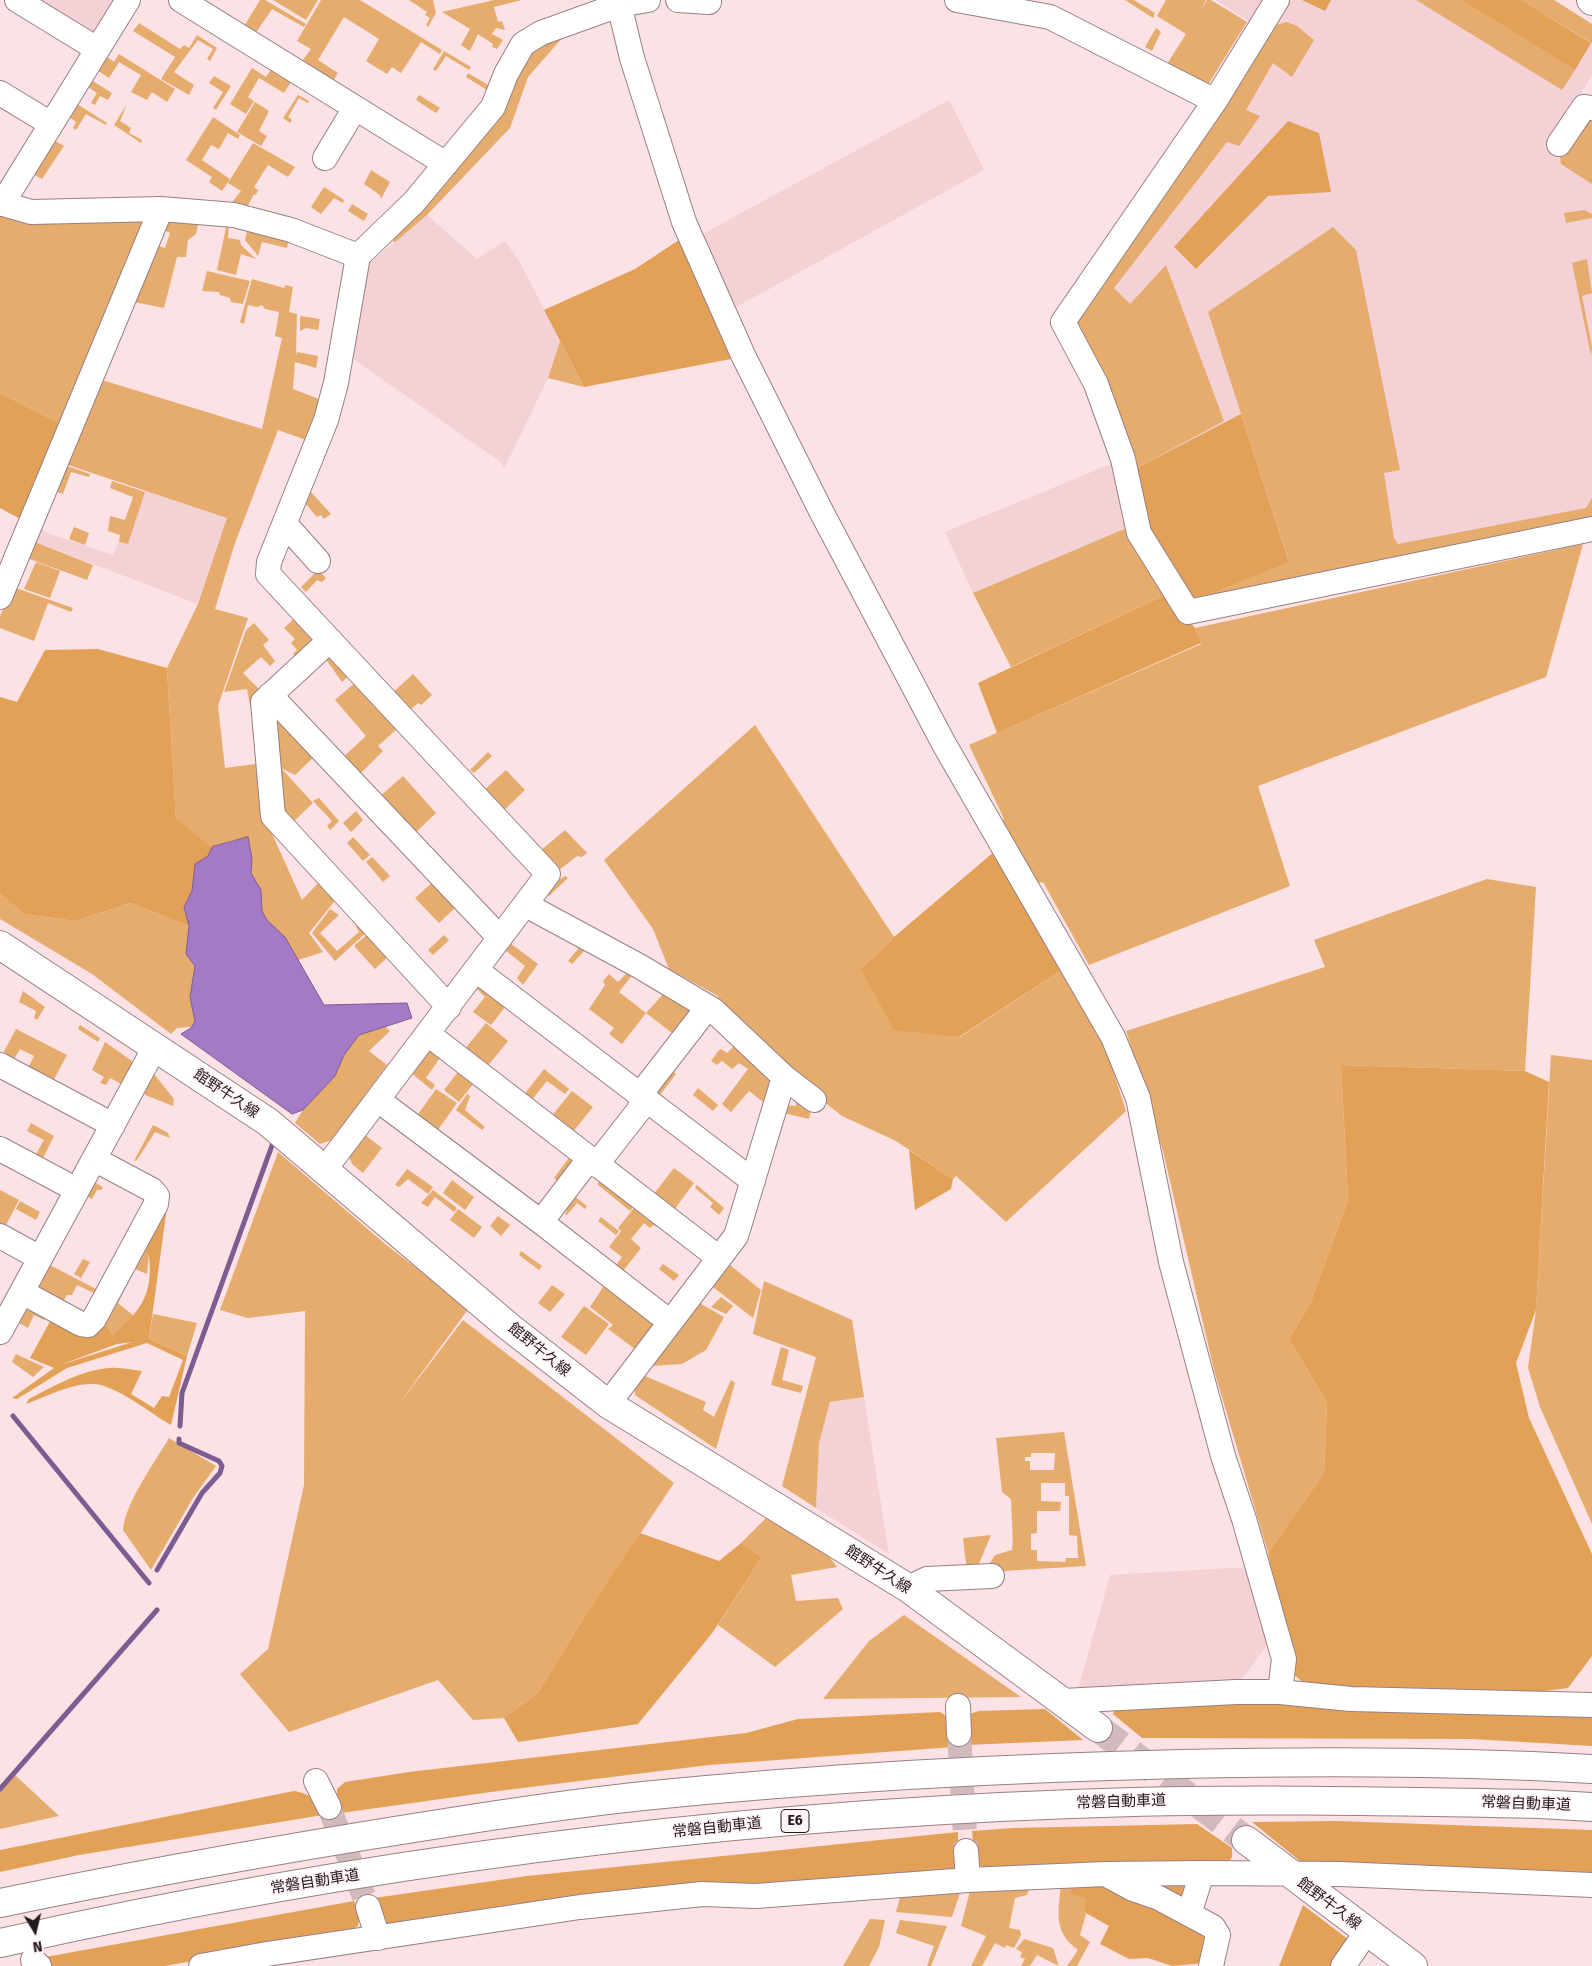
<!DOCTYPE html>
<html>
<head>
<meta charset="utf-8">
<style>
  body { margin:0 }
  #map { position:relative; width:1592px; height:1966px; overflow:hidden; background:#fce2e5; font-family:"Fira Sans",sans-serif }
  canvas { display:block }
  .north { position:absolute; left:10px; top:1906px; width:50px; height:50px; -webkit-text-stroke:4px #fef3f5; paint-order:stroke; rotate:171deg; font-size:14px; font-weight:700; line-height:20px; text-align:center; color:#22191a }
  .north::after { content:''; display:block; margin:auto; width:18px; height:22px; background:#22191a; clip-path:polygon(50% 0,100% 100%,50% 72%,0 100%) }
</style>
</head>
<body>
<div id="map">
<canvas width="1592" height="1966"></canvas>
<div class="north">N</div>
</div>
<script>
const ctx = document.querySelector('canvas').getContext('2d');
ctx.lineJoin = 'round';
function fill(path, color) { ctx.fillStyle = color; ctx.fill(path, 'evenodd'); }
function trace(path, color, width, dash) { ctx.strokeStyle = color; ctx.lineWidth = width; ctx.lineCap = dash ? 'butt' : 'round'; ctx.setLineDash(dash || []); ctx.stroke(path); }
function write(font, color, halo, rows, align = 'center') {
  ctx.font = font + ' "Fira Sans","Noto Sans JP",sans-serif'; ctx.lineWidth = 4; ctx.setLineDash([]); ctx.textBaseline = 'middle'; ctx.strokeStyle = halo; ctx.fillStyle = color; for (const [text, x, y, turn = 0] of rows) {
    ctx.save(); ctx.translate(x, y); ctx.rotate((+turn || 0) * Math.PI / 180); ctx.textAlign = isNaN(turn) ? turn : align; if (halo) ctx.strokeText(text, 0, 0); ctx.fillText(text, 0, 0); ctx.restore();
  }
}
fill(new Path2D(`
  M33,0h86l-20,32 -10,2z
  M1215,0h47l-13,21z
  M1288,0h266l38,24v51l-42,70 42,25v349l-399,78 -114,-267z
  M949,100l35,70 -251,139 -34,-73z
  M427,215l50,44 28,-18 16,23 39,77 -12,37 -44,91 -2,-6 -150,-105 13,-91z
  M1116,462l13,65 -156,66 -28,-61z
  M145,491l82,27 -29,86 -168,-64 7,-18 10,11 66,22 6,-13 9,2z
  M864,1397l25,157 -73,-46 3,-65 11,-41z
  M1249,1567l19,77 -32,43 -158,3 32,-115z`), '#f3d1d5');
fill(new Path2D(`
  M260,0h5l41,24 -2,3 -32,-18 -17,25 -12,-6z
  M273,0h45l-12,20z
  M321,0h39l82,50 -2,4 -19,-12 -20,31 -9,-6 -5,7 -21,-13 13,-22 -35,-22 -26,43 20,13 -6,10 -32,-19 11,-15 -14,-8z
  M409,0h24l3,13 -8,14 -2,-2 4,-7 -5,-3 2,-3z
  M494,0h28l-28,7 4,15 4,-1 3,9 -9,-2 -4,6 11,6 -6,9 -5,-2 1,-3 -15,-10 -8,17 -9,-6 9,-16 -28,-17z
  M1125,0h9l21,13 -2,5z
  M1166,0h40l-6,12 7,-12h4l36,22 -38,61h-9l-33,-19 19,-30 -29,-18z
  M1416,0h45l114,70 -13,20z
  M1521,0h33l38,24v19z
  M1287,22l10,4 17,14 -22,37 -19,-14 -27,47 14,6 -21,30 -12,-4 -113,146 16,16 36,-39 58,156 -89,48 -59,-148 196,-295z
  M139,23l41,26 4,-4 5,3 8,-13 20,13 -7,13 -3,-2 6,-10 -15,-9 -24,32 20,13 -5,10 -28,-16 18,-28 -4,6 -42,-26z
  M1156,28l5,4 -9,19 -7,-4z
  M563,37l-35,40 -18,51 -83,87 -33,28 -2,-11 140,-185z
  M444,51l27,16 -2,3 -23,-14 -10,15 -3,-2z
  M103,54l11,8 5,-8 56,35 -8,13 -15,-10 -5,8 -16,-8 10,-17 -22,-13 -10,16 -12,-8z
  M274,66l19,13 -9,14 -25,-15 -11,19 6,4 -8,13 -16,-10 22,-36 14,9z
  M468,73l22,13 -3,4 -21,-13z
  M214,76l17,10 -15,24 -3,-2 10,-16 -14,-9z
  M91,80l21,13 -4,7 -8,-4 -5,9 -4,-2 6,-10 -12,-8z
  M298,95l11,6 -1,2 -9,-5 -11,19 4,3 -2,3 -7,-5z
  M419,95l21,13 -4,5 -20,-13z
  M74,102l33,21 -1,2 -20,-11 -10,16 -3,-2 3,-6 -9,-7z
  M255,102l14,9 -10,20 8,5 -6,10 -24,-14z
  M127,104l-7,17 11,7 -2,5 13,7 -1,3 -27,-18z
  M213,117l27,18 -2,4 -10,-6 -9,16 -8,-4 -9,15 28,19 -8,12 -13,-9 3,-5 -26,-17z
  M1592,118v66l-31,-20 -1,-7 22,-34z
  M52,139l12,7 -22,33 -11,-6z
  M253,143l42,24 -7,10 -20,-12 -14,22 4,3 -2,5 -2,-1 -8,15 -17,-3 12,-15 -13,-8z
  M371,170l19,12 -9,17 -1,-4 -16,-11z
  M324,187l20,13 -1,3 -9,-5 -13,16 -10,-7z
  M352,204l16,10 -4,7 -16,-10z
  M1584,210l8,4v4l-26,5 -2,-10z
  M0,212l143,5 6,5 -90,201 -59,-30z
  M168,218l30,7 -2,9 -8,6 -2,17h-9l-13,51 -35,-7 27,-56 9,3 5,-15 -6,-3z
  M227,223h2l-1,15 12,2 1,5 15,14 -15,-5 -5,21 -19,-5z
  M248,227l5,2v4l36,6 -2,9 -25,-6 -4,14 -13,-16z
  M1333,227l23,23 44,220 -16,3 10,65 4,6 188,-36 6,-10v21l-390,78 87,-36 -81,-249z
  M1587,259l5,34 -10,3 10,51 -1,9 -19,-93z
  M207,271l43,10 -7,23 -12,-2 -1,-4 -10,-3 -1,-3 -17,-1z
  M252,279l32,9 2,-3 7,2 -4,25 8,2 -1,42 1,-4 21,4 -2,12 -21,-6 -2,27 31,12 -15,40 -31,-11 -44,116 -19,63 33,9 -30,88 7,62 38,-5 5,62 34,75 21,-22 15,19 -29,36 14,19 -25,8 -13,-23 -18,-17 -5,-9 -1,-21 -10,-17 1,-14 -18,-19 -22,7 -36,-27 -9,-152 31,-64 29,-86 -162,-54 37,-84 160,49 20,-91 -7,-2 4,-24 -14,-3 -3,-4 -5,2 -9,-2 -4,19 -4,-2z
  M300,316l20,3 -2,11 -12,-2 -6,3z
  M560,341l24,46 -36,-9z
  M64,465l26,9 -1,3 -18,-5 -8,22 -11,-4z
  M112,481l33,11 -17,52 -9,-2 1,-7 -12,-4 2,-15 15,4 8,-23 -23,-9z
  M310,491l21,23 -7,5 -3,-4 -4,2 -12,-14z
  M74,527l15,6 -4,12 -16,-6z
  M1129,527l36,68 -154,72 -38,-74z
  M30,540l63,25 -6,15 -63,-23z
  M1583,544l-37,133 -288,109 32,100 -201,79 -46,-83 -9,2 -38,-61 8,-4 -35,-74 232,-101 -6,-16z
  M36,562l24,9 -10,27 -26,-9z
  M318,570l8,8 -4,4 -5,-2 -11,12 -5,-5z
  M13,587l60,21 -2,4 -23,-9 -14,38 -34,-13v-12z
  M296,617l16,18 1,9 -16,14 -4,-4 4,-4 -6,-7 4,-4 -11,-11z
  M254,623l15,17 -6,5 12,16 -5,5 -9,-9 -18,16 17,17 -3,15 -7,1 -3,-17 -23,3 22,-62z
  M328,653l23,21 -9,8 -17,-24z
  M413,674l19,21 -11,10 -3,-2 -10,9 -17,-18z
  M357,681l42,46 -21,19 5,5 -25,25 -17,-17 25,-23 -31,-36z
  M278,711l40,42 -23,22 -14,-7 32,35 -21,20 -10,-8 -10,-99z
  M755,725l139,212 -33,32 99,68 105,-69 40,77 21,66 -120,111 -50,-46 -3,3 -57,-38 -54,-25 -43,-34 -83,-87 -47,-26 -16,-40 -49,-69z
  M488,752l4,4 -18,17 -4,-3z
  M506,770l19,20 -24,23 -19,-21z
  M403,776l33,37 -24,23 -34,-38z
  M319,798l20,23 -9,9 -3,-4 5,-5 -19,-20z
  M356,811l7,9 -12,12 -8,-9z
  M565,830l22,23 -5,4 -5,-1 -19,15 -19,-19z
  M353,837l17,18 -7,6 -16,-18z
  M372,857l18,19 -7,6 -17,-20z
  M565,876l3,2 -19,18 -7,-6 8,-11 9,1z
  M1487,879l49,8 -11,184 -184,-6 7,135 -38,104 -21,35 38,64 -3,70 -56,80 -54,-183 -51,-219 -37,-120 199,-64 -11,-27z
  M435,880l23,25 -19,18 -24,-25z
  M0,894l24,20 51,7 56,-18 58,23 -3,28 9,12 -5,31 5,24 -4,6 -14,1 -6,6 -79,-60 -92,-55z
  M330,909l9,6 -19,18 17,18 22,-19 -3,-5 5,-5 8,8 -34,31 -23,-28z
  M370,932l21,22 -16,15 -21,-23z
  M444,935l5,5 -16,15 -5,-5z
  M510,943l28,21 -15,21 -6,-7 8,-12 -20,-16z
  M582,944l5,4 -15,16 -4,-3z
  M629,971l4,3 -14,18 27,21 20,-22 28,19 -18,26 -30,-23 -24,31 -13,-10 5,-6 -25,-19 16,-24 -2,-4 6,-7 9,8z
  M477,985l32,17 -18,23 -18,-13 12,-15 -9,-9z
  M23,991l22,16 -8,13 -3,-2 2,-7 -17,-9z
  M486,1023l22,18 -22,27 -22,-18z
  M80,1025l20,13 -2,4 -20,-13z
  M385,1026l5,5 -21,20 18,14 -55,75 -12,4 -25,-21 8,-13 32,-34 9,-21 15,-20z
  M16,1029l51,26 -15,28 -25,-13 7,-14 -14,-7 -7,12 -11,-6z
  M105,1042l27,19 2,6 -9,19 -15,-8 -4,7 -6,-2 4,-6 -12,-7z
  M736,1044l37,31 -6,30 -18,-14 -18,21 -9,-8 26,-35 -9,-6 -7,6 -10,-8 -5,4 -6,-4 8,-11 2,-1 6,4z
  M428,1049l14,6 -16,23 9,7 -3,5 -22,-18z
  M1551,1055l41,5v464l-52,-117 -12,-39 8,-58z
  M669,1068l7,6 -19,25 -4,-3z
  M544,1069l25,20 -4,5 -18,-13 -17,21 -7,-6z
  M458,1072l15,12 -14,18 -15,-12z
  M154,1074l20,25 -1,7 -28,-11 -1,-11 5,-9z
  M698,1088l20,17 -5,6 -20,-16z
  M436,1089l21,14 -22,31 -21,-14z
  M572,1091l21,16 -22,27 -21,-16z
  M467,1094l3,2 -5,14 20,17 -3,3 -26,-20z
  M797,1097l14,13 -2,9 -25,-6 1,-8 11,1z
  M31,1123l23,13 -12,24 -7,-4 9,-16 -17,-9z
  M153,1125l15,8 2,5 -15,-6 -18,28 -3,1z
  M365,1135l17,13 -19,25 -11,-9 -3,-8z
  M278,1152l107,92 84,64 -73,100 67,-88 211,163 -98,147 -39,64 -33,24 -31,2 -35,-40 -149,52 -49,-58 28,-25 36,-164 1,-174 -57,7 -28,-8z
  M571,1155l3,3v7l-13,19 -7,-6z
  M674,1168l20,15 -20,27 -21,-15z
  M407,1169l26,18 -5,7 -20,-15 -9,8 -4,-2z
  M590,1175l46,28 -6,8 -33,-27 2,-2z
  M91,1180l12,7 -2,3h-4l-5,9 -8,-4z
  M452,1180l22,17 -9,13 -22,-17z
  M697,1185l27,23 -5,7 -9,-8 3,-4 -18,-15z
  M0,1190l19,10 -15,29 -4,-2z
  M433,1190l24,18 -3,4 -19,-15 -7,10 -7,-4z
  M573,1195l14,11 -2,3 -8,-6 -10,12 -2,-1 2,-3 -4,-4z
  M20,1201l20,11 -4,8 -20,-11z
  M637,1204l23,19 -3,4 -4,-2 -3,3 -6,-5 -13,16 10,9 -21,27 -7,-6 9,-12 -13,-10 12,-16 3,3 -6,-6z
  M458,1209l24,18 -8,11 -24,-18z
  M498,1216l12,9 -9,11 -11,-10z
  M601,1217l18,14 -3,4 -18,-14z
  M139,1248l10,7 -2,19 -12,-5 -17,34 16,13 -21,19 -12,-18z
  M521,1251l21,15 -3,4 -20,-15z
  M83,1259l7,3 -9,16 -7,-4z
  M725,1261l36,29 -8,28 -44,-34z
  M46,1263l52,27 -2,4 -19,-9 -5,10h-5l-6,11 -10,-11 -17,-11z
  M663,1264l16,11 -5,6 -15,-12z
  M607,1281l50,44 -32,37 10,-13 -27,-20 5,-4 -23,-18z
  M764,1281l88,39 12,77 -34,5 -11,41 -3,65 -34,-22 34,-129 -63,-23z
  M552,1285l13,9 -15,18 -12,-9z
  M721,1297l12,9 -7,8 -15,-7z
  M696,1301l28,16 -18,33 -24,14 -30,2z
  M23,1306l24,8 -3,6 -10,-5 -6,13 -12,-7z
  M584,1306l25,18 -23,31 -25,-18z
  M153,1314l44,9 -10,33 -38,-17z
  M781,1347l8,3 -7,30 21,6 -2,7 -30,-8z
  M16,1354l28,13 -11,10 -21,-15z
  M645,1376l61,26 -3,8 11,7 17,-37 4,3 -19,66 -81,-54 -1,-11 3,-6z
  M1064,1432l22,134 -98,6 -1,-4 8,-13 17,-5c2,-6 -1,-41 -1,-51l-9,-7 -6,-54zM1031,1453h24l-1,17h-24v-9h-5v-4h6zM1041,1483h24v13h4v39l8,1 1,22h-12l-1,4 -28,-1v-11h-6v-16l6,-1v-22h23l1,-9 -20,-1z
  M169,1438l47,28 -23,32 -42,72 -28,-40c2,-27 32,-68 46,-92z
  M771,1513l51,34 15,20 -46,8 5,26 42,-3 5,11 -68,58 -57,-42 44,-68 -21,-14z
  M991,1535l-15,36 -9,1 -4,-34z
  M904,1615l117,82 -198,2 46,-58z
  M15,1775l44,41 -59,13v-38z
  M1061,1885l11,2 14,11 -2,14 2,2 -6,21 10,7 -13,24h-10l11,-16c-25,-18 -20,-38 -17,-65z
  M1029,1889l-2,6 -12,3 -6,30 11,2 1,5 -7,13 -8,-3 -1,3 -10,-5 -13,23h-11l15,-30 -25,-10 9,-35z
  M961,1890l-9,27 -56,-5 5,-18z
  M870,1919l15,1 -6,27 -10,19h-26z
  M900,1920l47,6 -16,40h-4l7,-20 -38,-13z
  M1024,1939l29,9 6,18 -22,-11 -7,11h-9l4,-7 -5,-2 2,-5 -6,-3z`), '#e5ac6d');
fill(new Path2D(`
  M1302,0h29l-6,11z
  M1461,0h60l70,43 -16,27z
  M1288,121l31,12 12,59 -63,4 -72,73 -22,-22z
  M682,238l49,121 -147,28 -40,-77 91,-41z
  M0,393l59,30 -35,98 -24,-13z
  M1241,414l48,148 -87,35h-9l-47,-68 -11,-60z
  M1165,595l30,33 6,15 -204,90 -19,-50z
  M98,649l69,19 9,151 36,28 -4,9 -13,8 -3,27 -8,16 5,19 -58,-23 -56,18 -51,-7 -24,-20v-197l17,5 28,-52z
  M995,851l70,117 -106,69 -65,-7 -33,-61 33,-32z
  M1341,1065l184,6 24,11 -13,228 -20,53 13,55 63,136v102l-24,32 -53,7 -209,-10 -14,-12 -24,-120 56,-80 3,-70 -38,-64 21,-35 38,-104z
  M909,1150l44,29 -2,10 -36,21z
  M167,1207l-18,132 38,17 -16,69c-21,-12 -43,-31 -67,-39 -23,-8 -56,10 -78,18l3,-5c25,-13 52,-29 81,-31 10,-1 22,2 32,3l-11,23 23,14 8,-12 7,1 14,-37 -36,-17 -80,25 -50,31 -5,-1 42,-30 -24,-10 23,-42 48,1 12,18c29,-26 40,-40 36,-80l-10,-7zM132,1342l-72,23 57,-21z
  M640,1533l79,28 22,-18 21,14 -49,75 -75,92 -120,18 -14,-24 33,-24 39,-64z
  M1257,1698l335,13v35l-120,-7 -330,-1 -29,-24 2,-5z
  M1045,1709l38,31 -117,5 -3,-14 6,-17 10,-3z
  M940,1712c14,8 14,20 13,35l-244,18 -211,26 -157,22 -4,-16v-8l8,-7 64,-10 337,-39 52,-14z
  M294,1791c17,3 22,8 29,24l-244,40 -79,17v-22z
  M1338,1821l254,9v47l-286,-11 -54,-44z
  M1197,1824l35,24v9l-6,9 -237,4 -14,-7 -3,-32 41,-3z
  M958,1832v31l-9,10 -562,54 -13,-29 153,-22z
  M1188,1881l-1,20 -48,-14z
  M1096,1884l80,30 33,23 -4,26 -33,3 -24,-8 -19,1 -29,-15 9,-18 -25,-14 1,-14 -14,-4 1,-7z
  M354,1901l6,12 -2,13 -12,7 -181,33h-117l-8,-8z
  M1303,1905l46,35 -16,26h-54z`), '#e3a157');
const water = new Path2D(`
  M248,837l4,22 -1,14 10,17 1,21 5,9 18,17 39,68 83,-2 5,15 -53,17 -15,20 -9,21 -32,34 -11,4 -111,-80 10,-6 4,-7 -5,-24 5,-31 -9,-12 3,-28 -5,-19 8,-16 3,-27 13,-8 4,-9z`);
fill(water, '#a479c6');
trace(water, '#7d5c92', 1);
trace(new Path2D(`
  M13,1416l136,167
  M180,1426l2,-33 92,-253
  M157,1570l45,-77 18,-20 2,-7 -3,-5 -40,-18v-4
  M0,1789l157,-179`), '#7d5c92', 5);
trace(new Path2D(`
  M959,1734l7,117
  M329,1807l39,100`), '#d0babc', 24, [24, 12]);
trace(new Path2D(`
  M1098,1728l148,112`), '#d0babc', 28, [28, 14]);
const minor = new Path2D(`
  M17,0l80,49
  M181,0l265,164
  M618,0l14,58 52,164 59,133 77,154 124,235 169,293 25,61 33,164 52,194 21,63 40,140 -4,33
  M678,0l31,2v-2
  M957,0l93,17 165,84
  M1277,0l-62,101 -152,221 33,62 27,75 16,74 49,79 404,-83
  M0,93l51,31
  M1559,144l25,-37 8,1
  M325,158l30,-50
  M0,203l31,9 130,-3 73,6 57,15 67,26
  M2,204l126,-204
  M285,524l33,37
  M0,597l161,-388
  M330,640l-67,62 10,114 176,191
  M270,695l230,243
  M526,905l113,61 74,44 71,67 -48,159 -128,168
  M476,970l277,211
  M428,1034l291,224
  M0,1065l113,60
  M784,1077l30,23
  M378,1100l163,122 129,100
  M0,1149l77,41
  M596,1165l43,-55 7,-23 62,-80
  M325,1169l223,-295 -280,-300 1,-12 57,-142 10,-37 22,-127 56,-54 79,-95 13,-33 17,-30 18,-11 78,-28 29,-5
  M541,1222l48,-63
  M0,1236l40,22
  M22,1292l59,32 7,1 6,-6 62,-115 1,-8 -5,-6 -58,-31
  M0,1332l155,-285
  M908,1588l19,-9 65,-3
  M1063,1701l173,-9h44l71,7 241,6
  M958,1706l1,28
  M316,1781l13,26
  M966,1851l2,29
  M1109,1876l24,13 26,9 54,29 5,8 -7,31
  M368,1907l10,31
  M1189,1914l13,-41
  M33,1960l6,6
  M201,1966l66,-12 313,-47 122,-13 54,2 212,-16 137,-6 97,-1 138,1 252,11
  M1343,1966l23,-33`);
const major = new Path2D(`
  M0,945l268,177 240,204 100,78 300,184 190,140
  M1246,1840l167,126`);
const highway = new Path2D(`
  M1591,0l1,1
  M0,1903c121,-25 242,-47 364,-67 93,-15 186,-30 279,-40 179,-18 359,-28 538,-32 137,-3 274,-3 411,5
  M0,1943c351,-79 712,-126 1072,-139 156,-6 312,-3 467,0l53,3`);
trace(minor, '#978083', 26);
trace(major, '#978083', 30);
trace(highway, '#978083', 30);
trace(minor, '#fff', 24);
trace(major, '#fff', 28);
trace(highway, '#fff', 28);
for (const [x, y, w] of [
  [795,1821,28]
]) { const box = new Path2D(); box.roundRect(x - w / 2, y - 11.5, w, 23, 4); ctx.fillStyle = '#fef3f5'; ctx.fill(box); trace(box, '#22191a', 1); }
write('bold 14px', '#22191a', null, [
  ["E6",795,1821]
]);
write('15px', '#22191a', '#fef3f5', [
  ["館野牛久線",226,1094,34],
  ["館野牛久線",539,1350,39],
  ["館野牛久線",878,1570,33],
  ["常磐自動車道",1121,1802,-2],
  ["常磐自動車道",1526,1804,2],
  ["常磐自動車道",717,1828,-6],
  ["常磐自動車道",315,1882,-9],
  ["館野牛久線",1329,1904,37]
]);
</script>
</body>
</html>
